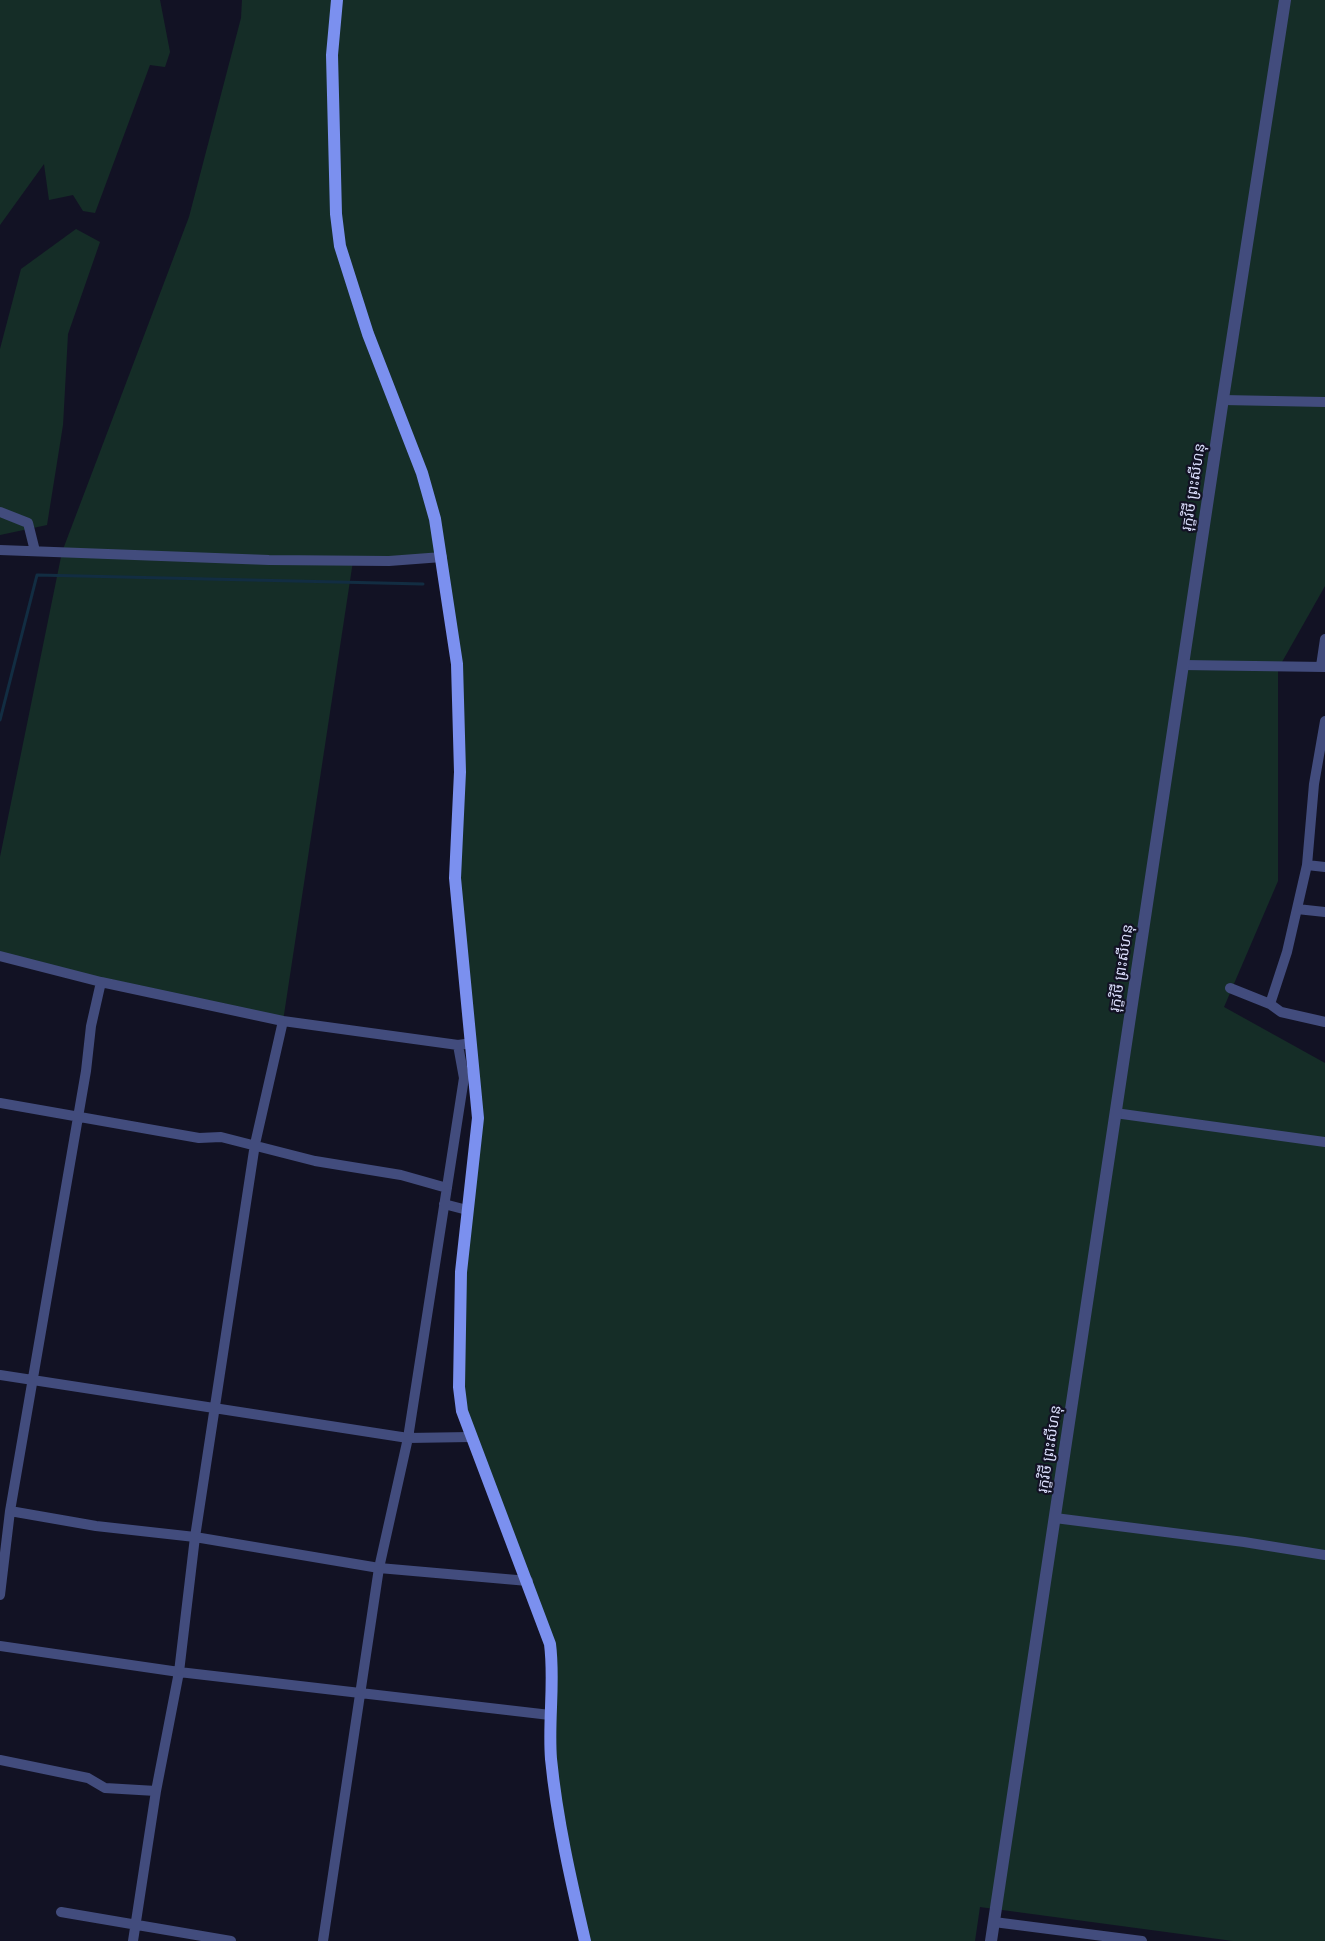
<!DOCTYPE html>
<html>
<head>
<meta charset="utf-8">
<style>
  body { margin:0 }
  canvas { display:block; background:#121224 }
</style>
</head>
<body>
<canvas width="1325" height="1941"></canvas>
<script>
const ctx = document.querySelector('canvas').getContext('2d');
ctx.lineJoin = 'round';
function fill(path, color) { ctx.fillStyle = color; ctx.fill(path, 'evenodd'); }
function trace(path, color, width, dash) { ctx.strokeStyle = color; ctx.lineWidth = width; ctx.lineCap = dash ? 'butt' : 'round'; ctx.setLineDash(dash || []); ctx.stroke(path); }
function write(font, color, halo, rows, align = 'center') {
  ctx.font = font + ' "Archivo Narrow","Noto Sans Khmer",sans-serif'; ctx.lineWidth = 4.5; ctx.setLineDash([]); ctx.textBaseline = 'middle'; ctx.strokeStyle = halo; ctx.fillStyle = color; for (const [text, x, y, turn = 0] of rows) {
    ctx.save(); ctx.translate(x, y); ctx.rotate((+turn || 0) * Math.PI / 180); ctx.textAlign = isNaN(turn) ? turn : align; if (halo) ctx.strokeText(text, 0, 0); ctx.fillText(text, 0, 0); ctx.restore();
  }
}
fill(new Path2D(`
  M0,0h160l10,52 -5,15 -15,-2 -55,148 -12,-2 -10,-16 -24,5 -5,-36 -44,61z
  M242,0h1083v586l-47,83v212l-54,126 101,56v878h-92l-253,-34 -5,34h-390l-27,-130 -5,-141 -91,-259 -1,-140 17,-153 -23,-240 5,-106 -18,-215 -89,4 -70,460 -283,-65v-99l62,-305 127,-335 52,-199z
  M76,229l24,13 -32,92 -5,91 -16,100 -47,10v-186l21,-80z`), '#152d27');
trace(new Path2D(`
  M0,720l37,-145 386,9`), '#122d42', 3);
trace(new Path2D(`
  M1223,400l102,2
  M0,512l28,11 7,28
  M0,550l269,10 120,1 53,-4
  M1183,665l142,2
  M1321,666l4,-27
  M1325,721l-11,63 -7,81 18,2
  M1297,909l28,3
  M0,956l101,26 182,39 175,24 7,-1
  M1230,988l40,16 11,8 44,10
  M1270,1004l17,-52 20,-87
  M0,1103l199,35 22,-1 94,24 86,14 46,13
  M1115,1113l210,29
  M444,1204l23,6
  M0,1375l408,63 62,-1
  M10,1511l86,15 99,11 184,31 149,13
  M1055,1518l189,24 81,13
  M0,1595l10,-84 76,-440 5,-45 10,-44
  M0,1646l179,26 371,43
  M0,1760l88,18 17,10 51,3
  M61,1912l170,29
  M994,1922l148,19
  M133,1941l23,-150 23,-119 16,-135 60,-393 28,-123
  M323,1941l56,-373 29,-130 56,-360 -6,-33`), '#424c7d', 10);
trace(new Path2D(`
  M991,1941l233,-1549 61,-392`), '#424c7d', 12);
trace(new Path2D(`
  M337,0l-5,55 4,159 4,32 28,88 54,139 13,46 22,145 3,108 -5,106 23,240 -17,154 -2,115 3,24 88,233c5,38 -2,76 1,115 6,61 20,122 34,182`), '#7b90ef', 12);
write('15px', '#d9dcfa', '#121224', [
  ["រុក្ខវិថី ព្រះសីហនុ",1194,487,-81],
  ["រុក្ខវិថី ព្រះសីហនុ",1122,968,-81],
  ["រុក្ខវិថី ព្រះសីហនុ",1050,1449,-81]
]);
</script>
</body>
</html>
